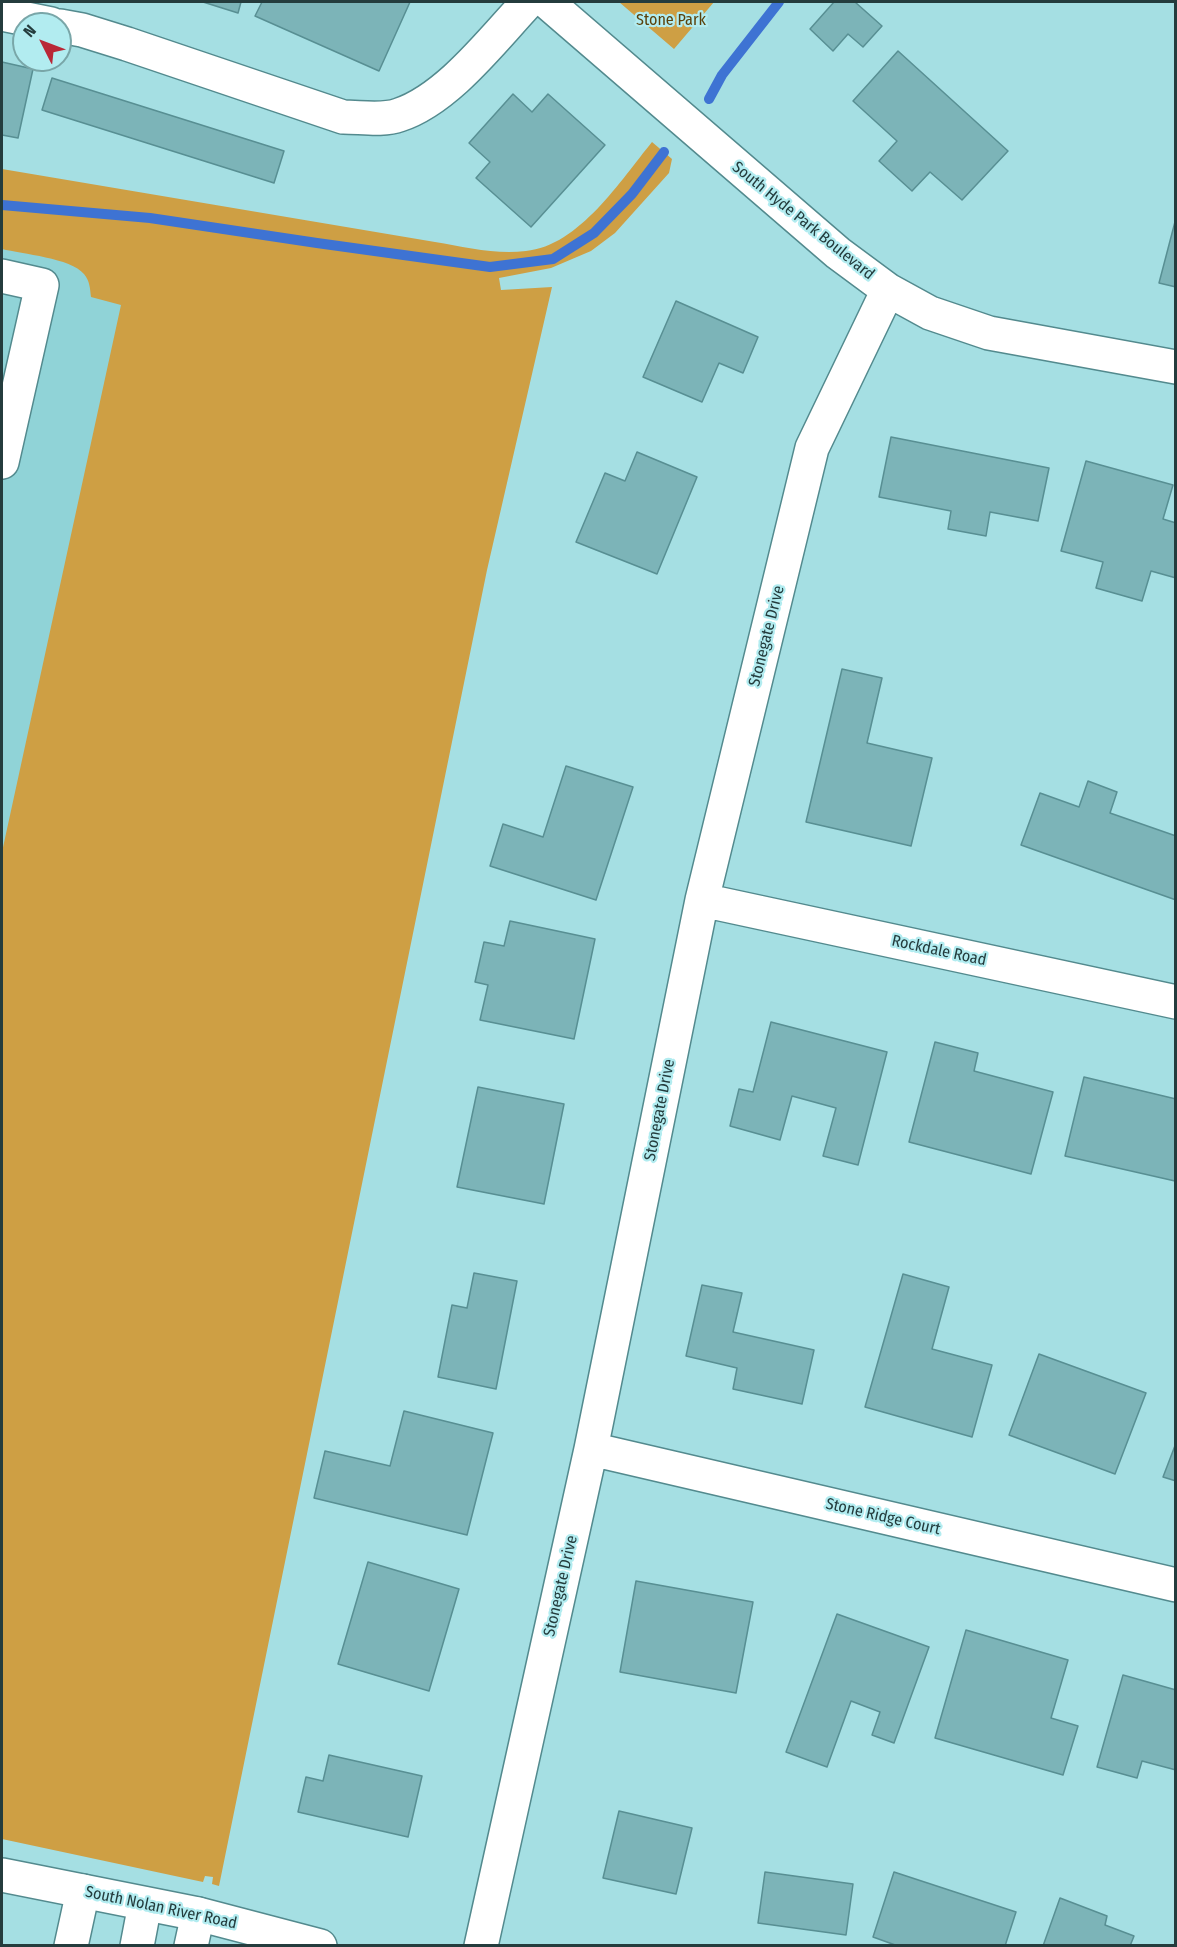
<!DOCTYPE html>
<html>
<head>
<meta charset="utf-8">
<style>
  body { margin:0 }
  #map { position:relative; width:1177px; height:1947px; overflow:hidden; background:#a5dfe3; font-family:"Fira Sans Condensed",sans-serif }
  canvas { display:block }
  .frame { position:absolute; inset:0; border:3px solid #243c3d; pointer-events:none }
  .north { position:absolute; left:12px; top:12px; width:60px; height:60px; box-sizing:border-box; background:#b2ecf0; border:2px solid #79a6a8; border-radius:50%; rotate:312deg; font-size:16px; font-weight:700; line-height:24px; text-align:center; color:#243c3d }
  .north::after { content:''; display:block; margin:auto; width:21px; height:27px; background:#b92837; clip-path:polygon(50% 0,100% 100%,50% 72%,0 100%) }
</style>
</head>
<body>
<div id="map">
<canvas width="1177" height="1947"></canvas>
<div class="frame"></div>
<div class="north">N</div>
</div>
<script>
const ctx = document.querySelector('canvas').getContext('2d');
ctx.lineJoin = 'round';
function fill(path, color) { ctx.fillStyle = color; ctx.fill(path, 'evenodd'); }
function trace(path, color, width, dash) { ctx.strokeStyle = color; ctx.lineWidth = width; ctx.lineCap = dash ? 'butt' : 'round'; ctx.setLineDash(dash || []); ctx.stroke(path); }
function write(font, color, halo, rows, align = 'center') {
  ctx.font = font + ' "Fira Sans Condensed",sans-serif'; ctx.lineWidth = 4.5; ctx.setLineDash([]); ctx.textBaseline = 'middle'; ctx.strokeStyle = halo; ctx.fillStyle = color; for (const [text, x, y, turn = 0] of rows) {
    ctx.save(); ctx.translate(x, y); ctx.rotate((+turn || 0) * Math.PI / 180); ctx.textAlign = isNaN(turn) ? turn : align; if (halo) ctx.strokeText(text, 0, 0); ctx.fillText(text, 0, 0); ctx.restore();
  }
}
fill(new Path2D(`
  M2,232l188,37 -188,898z`), '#90d3d7');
fill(new Path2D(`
  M619,2h95l-40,47z
  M652,142l20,17 -3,14 -54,60 -24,18 -40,17 -52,10 2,12 51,-3 -65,283 -268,1316 -7,-2 1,-7 -8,-1 -2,6 -201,-43v-987l119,-547 -30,-8c-1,-8 -1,-16 -7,-23 -13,-16 -62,-20 -82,-25v-80l433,73c30,5 61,13 91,9 53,-5 95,-71 126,-109z`), '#ce9f44');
trace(new Path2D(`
  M709,99l13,-24 57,-73
  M2,205l148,13 167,25 173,24 63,-8 41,-26 38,-39 32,-42`), '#3e73d3', 10);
const building = new Path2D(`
  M203,2h38l-3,11z
  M262,2h148l-31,69 -124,-55z
  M834,2h21l27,24 -19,21 -15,-13 -15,17 -23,-22z
  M898,51l110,100 -46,49 -32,-28 -18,19 -33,-30 18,-20 -44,-40z
  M2,62l31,7 -15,69 -16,-3z
  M52,78l232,73 -10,32 -232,-73z
  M513,94l19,18 16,-18 57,51 -74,82 -55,-49 14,-16 -21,-19z
  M1176,218v69l-17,-4z
  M676,301l82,36 -15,36 -24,-10 -17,39 -59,-25z
  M891,437l158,31 -11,53 -48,-9 -4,24 -38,-7 3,-18 -72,-14z
  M637,452l60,25 -40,97 -81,-32 29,-69 20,8z
  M1086,461l87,24 -10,34 13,4v55l-25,-7 -9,30 -46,-13 7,-26 -42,-11z
  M842,669l40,9 -15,65 65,15 -21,88 -105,-24z
  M566,766l67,21 -37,113 -106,-34 13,-42 40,13z
  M1088,781l29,11 -7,21 66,23v64l-155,-55 19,-52 39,14z
  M510,921l85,18 -21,100 -94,-19 8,-35 -13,-3 9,-40 20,4z
  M771,1022l116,30 -29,113 -35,-9 13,-48 -44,-12 -12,44 -50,-14 9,-37 14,3z
  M935,1042l43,11 -4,18 79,21 -22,82 -122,-32z
  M1084,1077l92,22 -1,82 -110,-25z
  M478,1087l86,17 -20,100 -87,-17z
  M474,1273l43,8 -21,108 -58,-12 14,-72 15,3z
  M903,1274l46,13 -17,62 60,16 -20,72 -107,-30z
  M702,1285l40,8 -9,39 81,18 -12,54 -69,-15 4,-21 -51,-12z
  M1039,1354l107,39 -31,81 -106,-39z
  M404,1411l89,22 -26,102 -153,-37 11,-47 65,15z
  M1176,1443v38l-13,-4z
  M368,1562l91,27 -30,102 -91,-27z
  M636,1581l117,21 -17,91 -116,-21z
  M837,1614l92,33 -35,96 -22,-8 8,-23 -29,-11 -24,66 -41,-15z
  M966,1630l102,30 -17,58 27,8 -15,49 -128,-37z
  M1123,1675l53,15v80l-34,-9 -5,17 -40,-11z
  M329,1755l93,21 -14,61 -110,-25 8,-35 17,4z
  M619,1811l73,17 -16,66 -73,-16z
  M765,1872l88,12 -7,51 -88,-12z
  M894,1872l122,40 -11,34h-107l-25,-9z
  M1060,1898l47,18 -2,9 29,11 -4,10h-87z`);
fill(building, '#7cb4b8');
trace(building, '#588f93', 1.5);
const minor = new Path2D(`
  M547,2l291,251 50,37 42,23 59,20 187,34
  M2,14l49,10
  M60,26l22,4 45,14 216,73c18,0 40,4 56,-2 49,-16 94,-76 129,-113
  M2,276l40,9 -40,177
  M702,900l474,102
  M591,1449l585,136
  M71,1946l12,-55
  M137,1946l8,-42
  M191,1946l7,-32
  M481,1946l110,-497 111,-549 110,-452 76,-158`);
const major = new Path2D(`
  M2,1875l196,39 122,32`);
trace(minor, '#538a8e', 36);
trace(major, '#538a8e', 36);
trace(minor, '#fff', 33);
trace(major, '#fff', 33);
write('16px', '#5a410b', '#b2ecf0', [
  ["Stone Park",671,21]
]);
write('16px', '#243c3d', '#b2ecf0', [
  ["South Hyde Park Boulevard",803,221,39],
  ["Stonegate Drive",767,636,-76],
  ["Rockdale Road",939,951,12],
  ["Stonegate Drive",660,1110,-79],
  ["Stone Ridge Court",883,1517,13],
  ["Stonegate Drive",561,1586,-77],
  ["South Nolan River Road",161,1908,12]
]);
</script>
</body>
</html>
